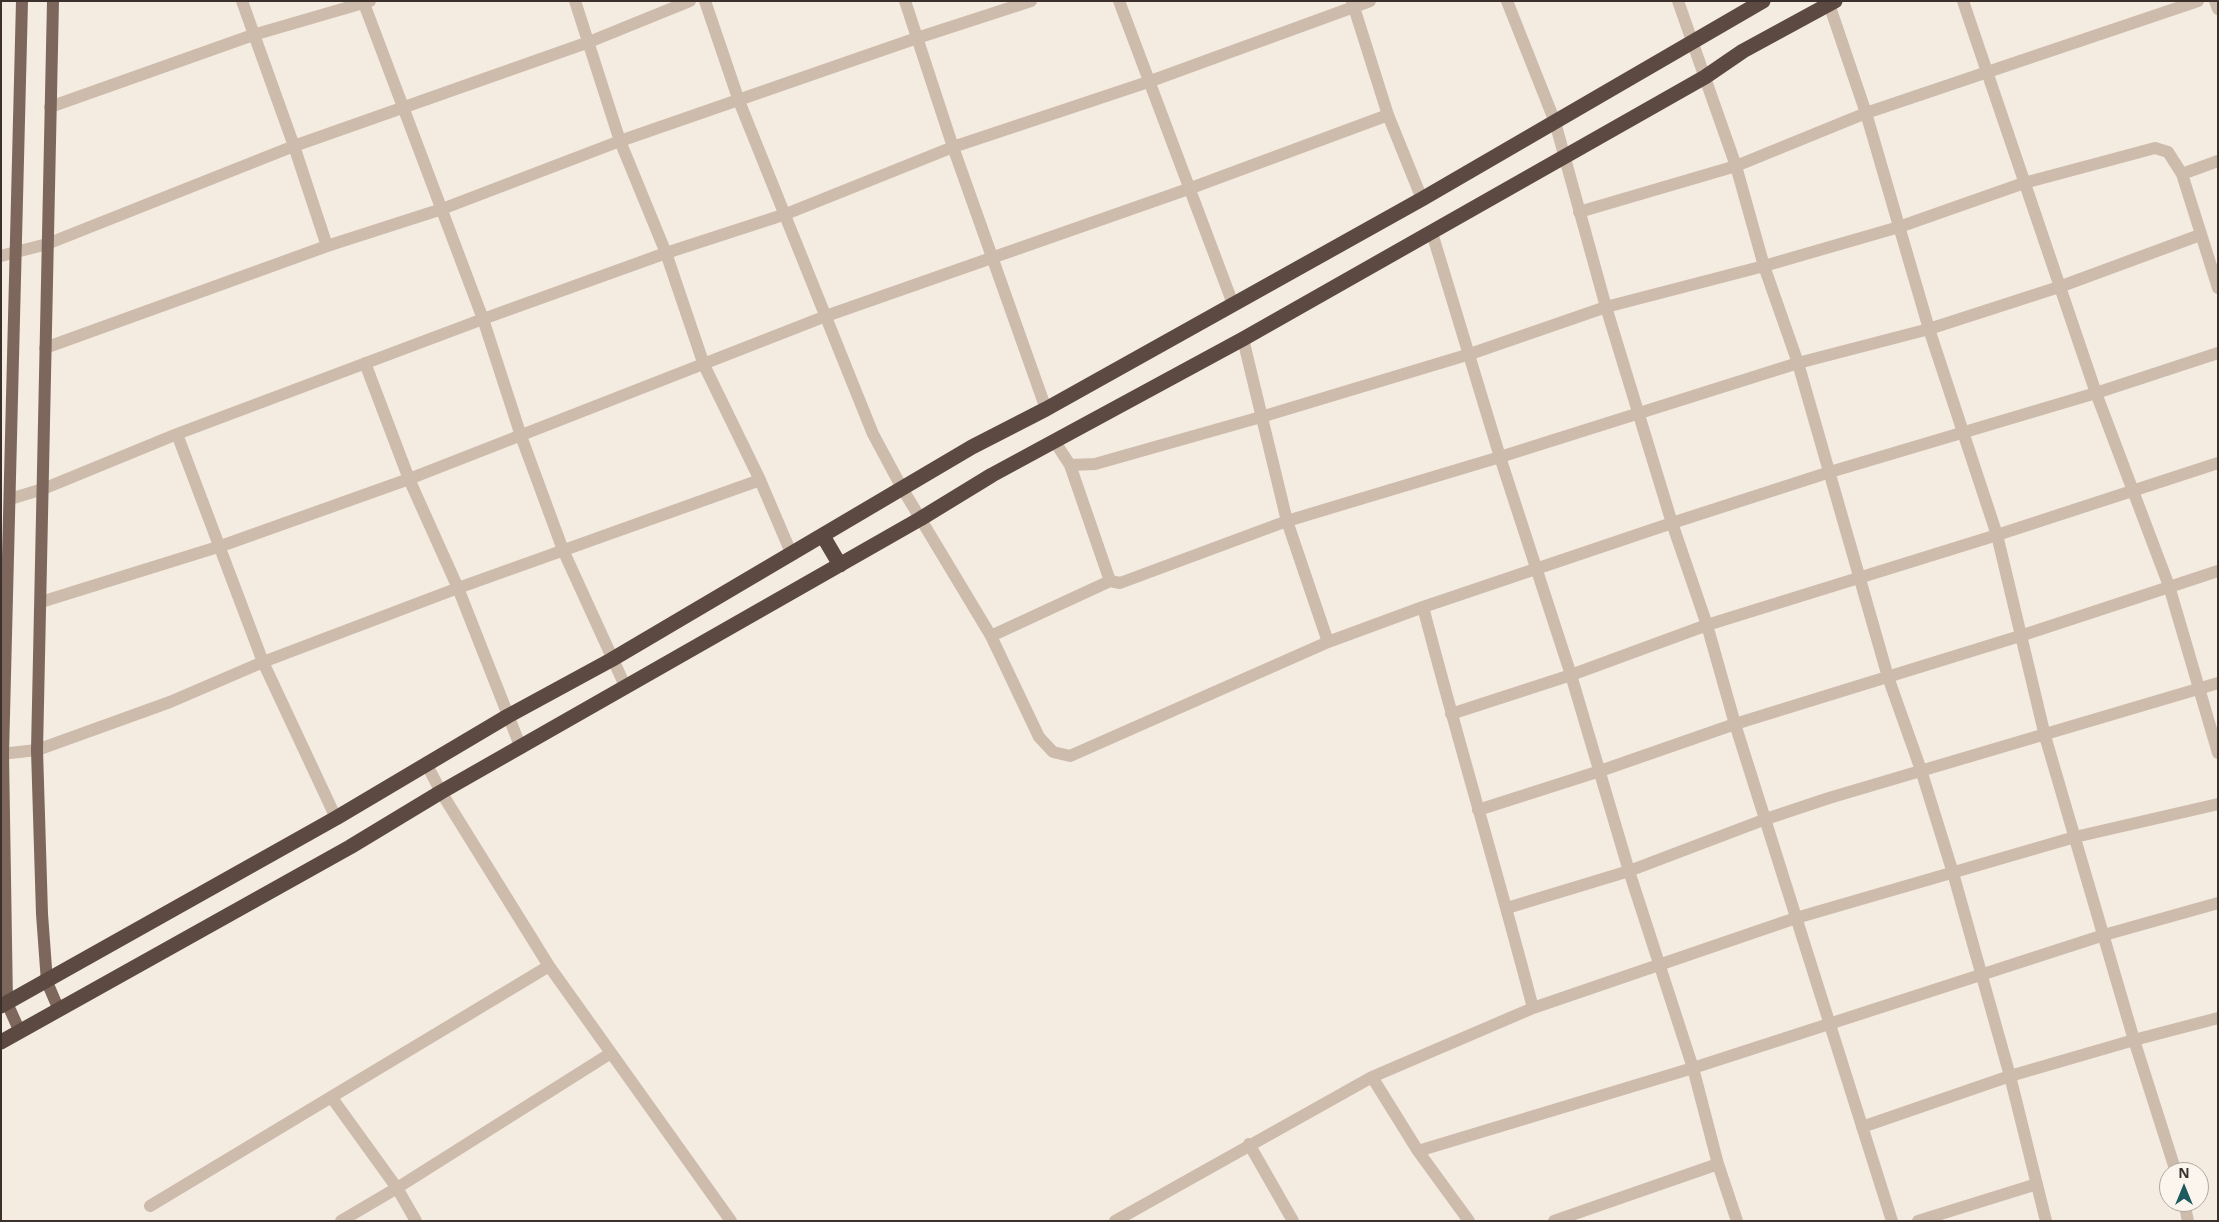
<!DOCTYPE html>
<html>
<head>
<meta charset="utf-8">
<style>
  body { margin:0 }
  #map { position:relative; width:2219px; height:1222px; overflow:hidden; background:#f4ebe1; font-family:"Noto Sans",sans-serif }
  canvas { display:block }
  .frame { position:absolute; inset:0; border:2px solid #3b302b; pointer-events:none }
  .north { position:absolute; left:2159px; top:1162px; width:50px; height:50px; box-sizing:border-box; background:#fbf5ee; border:1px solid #aea6a0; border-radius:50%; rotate:0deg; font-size:14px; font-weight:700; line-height:20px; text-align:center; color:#3b302b }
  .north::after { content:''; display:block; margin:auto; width:18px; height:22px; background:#1f5a5e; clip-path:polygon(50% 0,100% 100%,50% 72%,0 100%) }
</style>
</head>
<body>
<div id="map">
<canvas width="2219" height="1222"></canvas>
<div class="frame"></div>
<div class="north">N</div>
</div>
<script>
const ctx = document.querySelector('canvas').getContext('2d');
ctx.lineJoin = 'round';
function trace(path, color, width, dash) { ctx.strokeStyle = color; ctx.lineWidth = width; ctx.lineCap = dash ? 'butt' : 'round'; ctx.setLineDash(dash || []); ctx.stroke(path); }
trace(new Path2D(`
  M242,1l52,145 33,100
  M363,1l120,318 38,117 42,114 63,138
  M575,1l45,140 46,112 38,112 56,115 32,75
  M705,1l34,100 134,333 29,54 89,148 48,101 14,15 17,4 258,-114 95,-35 249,-84 158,-51 266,-79 122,-40
  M905,1l48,146 93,262
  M1119,1l114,303
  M1352,1l36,114 34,84
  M1507,1l48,121 51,185 66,216 35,102 28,99 157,497
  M1678,1l58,165 28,100 34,97 90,314 33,93 32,103 57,203 36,145
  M1828,1l38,112 63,216 68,206 48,201 89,304 42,132
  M1963,1l133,392 73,193 49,167
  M2215,1l3,8
  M50,107l203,-72 117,-34
  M2182,174l36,-13
  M1579,212l157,-46 130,-53 332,-112
  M1432,233l68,224 71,218 58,196 64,197 25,96 19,57
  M1,256l46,-12 247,-98 295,-104 101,-41
  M1243,339l44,182 41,121
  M45,348l282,-102 115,-37 178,-68 297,-103 114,-37
  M365,363l44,116 49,109 63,160
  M177,434l86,228 73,156
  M1055,442l15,23 40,116
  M1070,465l25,-1 166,-47 209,-63 136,-47 158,-41 135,-39 125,-44 131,-35 13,4 14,22 36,114
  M10,499l33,-10 134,-55 306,-115 183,-66 120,-39 167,-67 195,-65 222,-81
  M41,602l180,-56 188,-67 417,-163 365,-128 197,-73
  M1423,607c35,134 75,267 110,401
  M991,636l119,-55 10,2 167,-62 213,-64 298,-94 131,-34 130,-42 141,-52
  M1451,714l120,-39 136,-50 290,-90 221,-72
  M1,754l36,-4 133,-48 93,-40 195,-74 302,-108
  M426,763l15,29 108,174 182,255
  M1478,810l122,-39 135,-47 285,-88 198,-65
  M1507,908l122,-37 137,-52 63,-21 389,-115
  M1372,1077l46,74 51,70
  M332,1098l65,90 19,33
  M1862,1127l148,-51 124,-36 84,-22
  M1249,1144l44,77
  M1418,1151l275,-83 411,-133 114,-32
  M2184,1202l4,19
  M150,1206l399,-240
  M341,1221l56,-33 214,-135
  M1115,1221l257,-144 161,-69 263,-90 279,-81 143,-33
  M1554,1221l164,-57
  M1918,1221l119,-37`), '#cdbbac', 12);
trace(new Path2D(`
  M53,1l-16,749 5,164 5,68 12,28
  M20,1032l-13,-29 -4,-249 19,-753`), '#7d675c', 12);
trace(new Path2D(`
  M823,536l17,29
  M1,1006l335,-188 172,-102 103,-56 361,-213 74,-38 376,-210 341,-198
  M1,1042l349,-195 91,-55 479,-273 72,-44 251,-136 462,-262 38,-26 92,-50`), '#5c4a42', 15);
</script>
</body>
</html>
